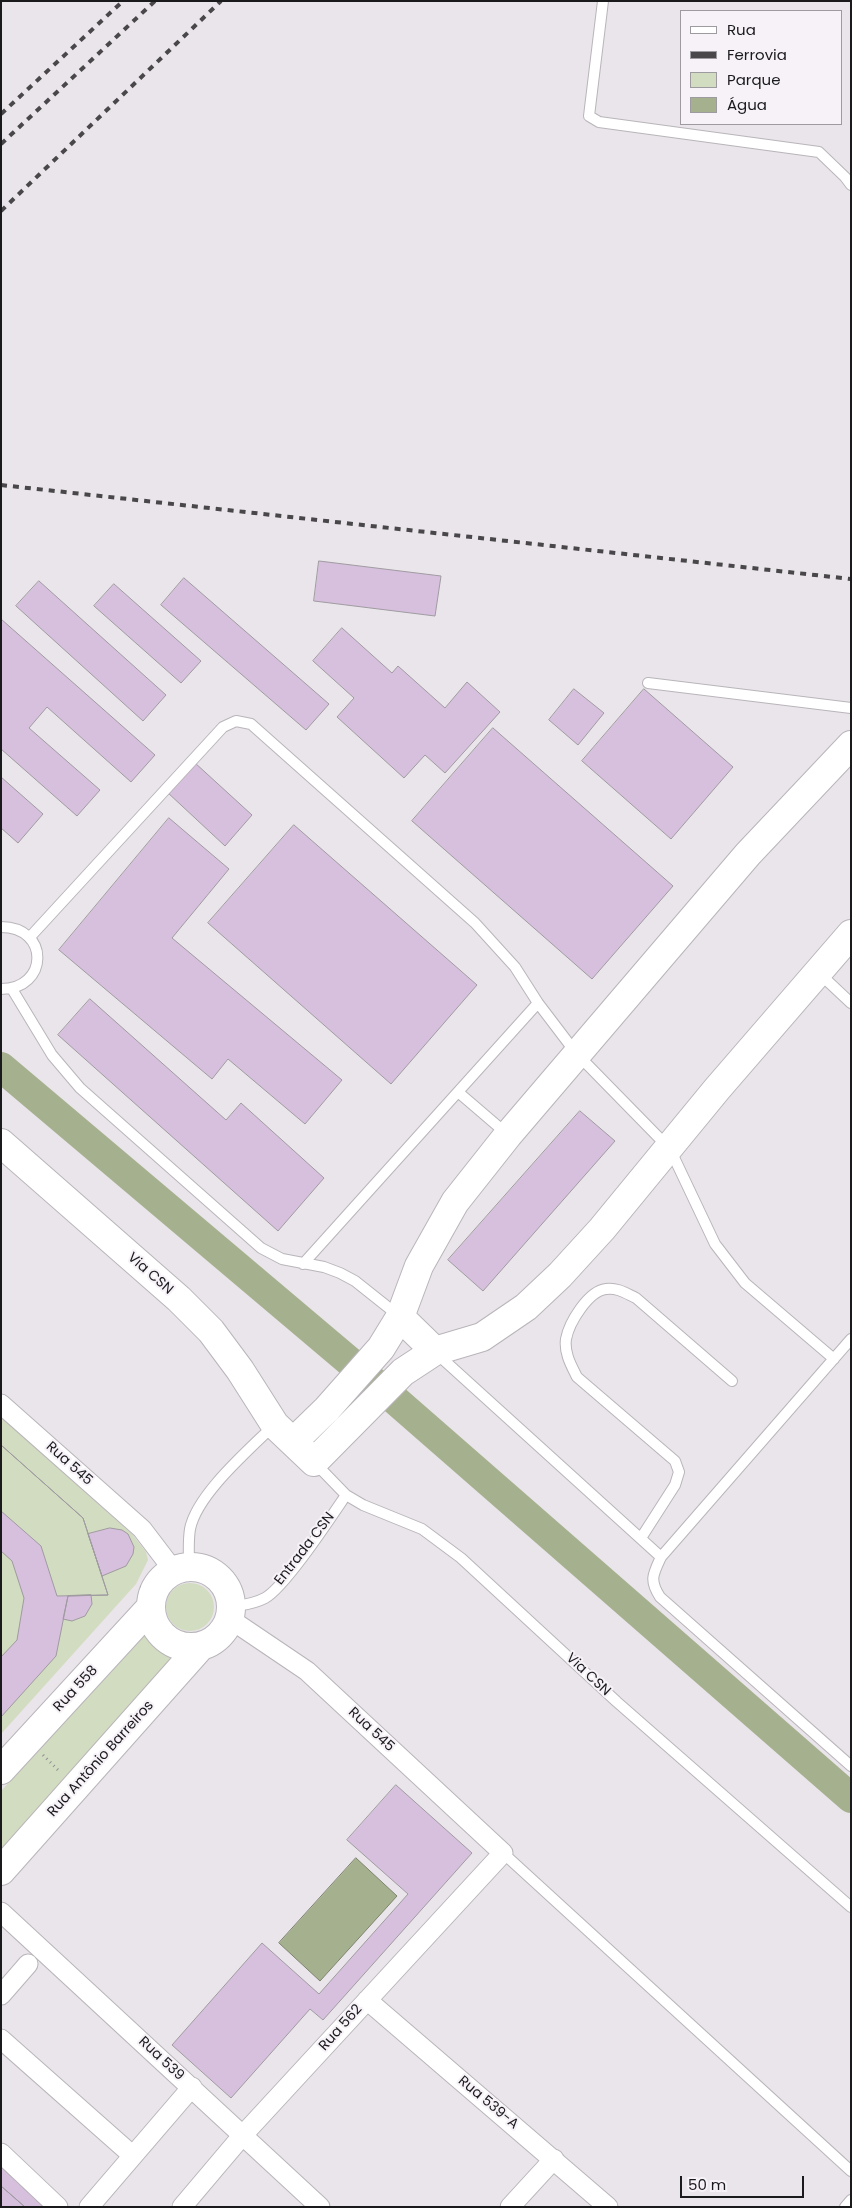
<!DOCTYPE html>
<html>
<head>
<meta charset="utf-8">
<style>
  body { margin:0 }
  #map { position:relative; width:852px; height:2208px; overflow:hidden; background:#e9e5ea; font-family:Poppins,sans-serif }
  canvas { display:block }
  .frame { position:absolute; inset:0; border:2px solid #1a191b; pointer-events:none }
  .legend { position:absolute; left:680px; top:10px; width:162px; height:115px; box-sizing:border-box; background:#f6f2f8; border:1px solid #9e9ba0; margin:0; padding:6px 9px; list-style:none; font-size:15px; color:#1a191b }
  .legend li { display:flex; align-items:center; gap:10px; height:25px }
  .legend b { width:25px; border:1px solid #9e9ba0 }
  .scale { position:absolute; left:680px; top:2176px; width:124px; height:22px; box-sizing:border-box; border:2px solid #1a191b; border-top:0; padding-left:6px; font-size:15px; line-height:18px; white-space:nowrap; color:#1a191b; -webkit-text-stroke:4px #f6f2f8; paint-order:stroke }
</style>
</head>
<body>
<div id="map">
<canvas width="852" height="2208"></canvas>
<div class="frame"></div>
<ul class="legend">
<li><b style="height:6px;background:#fff"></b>Rua</li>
<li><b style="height:6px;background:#49474a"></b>Ferrovia</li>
<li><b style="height:14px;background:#d2dcc0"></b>Parque</li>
<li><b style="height:14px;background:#a5b18e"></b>Água</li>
</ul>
<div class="scale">50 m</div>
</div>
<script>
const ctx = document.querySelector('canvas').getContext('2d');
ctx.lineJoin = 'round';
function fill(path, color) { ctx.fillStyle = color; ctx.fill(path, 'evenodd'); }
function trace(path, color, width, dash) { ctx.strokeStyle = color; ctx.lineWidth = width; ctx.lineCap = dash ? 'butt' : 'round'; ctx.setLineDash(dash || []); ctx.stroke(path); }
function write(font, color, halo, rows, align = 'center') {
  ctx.font = font + ' Poppins,sans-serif'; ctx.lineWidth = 4; ctx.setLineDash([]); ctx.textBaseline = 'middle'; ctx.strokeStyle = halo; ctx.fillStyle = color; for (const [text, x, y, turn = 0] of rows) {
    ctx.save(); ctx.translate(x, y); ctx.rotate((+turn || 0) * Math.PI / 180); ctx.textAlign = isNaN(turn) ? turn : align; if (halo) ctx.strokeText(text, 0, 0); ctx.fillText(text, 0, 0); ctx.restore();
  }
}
fill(new Path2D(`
  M1,1417l131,117 14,18 2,8 -12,24 -135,150z
  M166 1607a24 24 0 1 1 48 0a24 24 0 1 1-48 0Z
  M147,1630l15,18 15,8 -115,125 -61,71v-61z`), '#d2dcc0');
const water = new Path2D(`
  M356,1858l41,38 -77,85 -41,-38z`);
fill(water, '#a5b18e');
trace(water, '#7b836c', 1);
trace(new Path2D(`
  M1,1067l393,332 457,399`), '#a5b18e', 30);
const building = new Path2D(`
  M319,561l122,15 -6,40 -121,-15z
  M184,578l145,126 -23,26 -145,-125z
  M39,581l127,114 -23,26 -127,-115z
  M114,584l87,77 -20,22 -87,-77z
  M1,619l154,136 -24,27 -84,-75 -18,21 71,62 -23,26 -76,-67z
  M342,628l50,45 6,-7 47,42 22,-26 33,30 -55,61 -20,-18 -21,23 -67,-61 17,-19 -41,-37z
  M574,689l30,24 -26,32 -29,-25z
  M644,689l89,78 -62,72 -89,-78z
  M493,728l180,158 -81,93 -180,-158z
  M194,762l58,53 -27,31 -58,-54z
  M1,777l42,37 -25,29 -17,-15z
  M169,818l60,51 -57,69 170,142 -37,44 -77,-65 -16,20 -153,-129z
  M294,825l183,160 -86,99 -183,-161z
  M90,999l136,121 15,-17 83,75 -46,53 -220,-196z
  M580,1111l35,30 -132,150 -35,-31z
  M1,1445l82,73 25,77 -40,1 -12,60 -55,61v-60l16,-17 7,-42 -12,-37 -11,-10z
  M1,1445l82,73 25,77 -51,1 -16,-50 -40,-35z
  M110,1528l12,2 6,4 6,13 -1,7 -7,12 -24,10 -14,-42z
  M91,1595l1,9 -7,12 -13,5 -9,-2 5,-23z
  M396,1785l76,68 -149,167 -13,-11 -79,89 -59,-53 90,-102 57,51 89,-100 -61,-54z
  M1,2167l43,40h-19l-24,-21z
  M1,2186l24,21h-24z`);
fill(building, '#d7bfde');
trace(building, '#9f9ba0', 1);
const lane = new Path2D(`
  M603,1l-14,115 10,6 220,30 26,25 6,8
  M648,683l203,25
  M1,927c49,0 48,62 0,62
  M30,937l193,-210 13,-6 15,3 224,199 40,44 23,36 38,50 94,96 45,95 30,39 89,76
  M819,973l32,30
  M12,989l40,66 28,33 181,160 21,11 42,8 16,6 15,8 44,35
  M458,1092l49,42
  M303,1264l235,-261
  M851,1339l-190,218c-8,17 -12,23 -1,40l191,169
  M436,1353l225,204
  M314,1462l32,33 17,10 59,24 39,29 156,144 234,205
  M641,1538l34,-53 4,-13 -4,-11 -98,-84c-6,-12 -13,-24 -11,-38 3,-16 22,-48 40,-50 11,-2 21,5 30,9l96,83
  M189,1567c0,-12 -1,-26 1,-38 7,-35 59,-79 84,-104
  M231,1607c12,-2 23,-3 34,-9 20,-11 66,-81 81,-103
  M503,1853l348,318
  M845,2207l6,-7`);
const street = new Path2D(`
  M1,1404l141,125 32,42
  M1,1912l319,295
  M1,1995l27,-31
  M367,2000l241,207
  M1,2039l131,116
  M1,2153l57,54
  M89,2207l103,-120
  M182,2207l60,-71 261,-283 -196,-182 -77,-52
  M510,2207l44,-48`);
const secondary = new Path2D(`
  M1,1143l178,156 32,32 29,39 35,55 39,37 89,-90 32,-21 47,-14 44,-30 34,-32 42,-46 115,-140 134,-155
  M400,1317l35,34
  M293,1442l34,-33 54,-61 19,-31 19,-51 36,-64 53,-67 240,-281 103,-109
  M151 1607a40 40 0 1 1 80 0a40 40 0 1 1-80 0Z
  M1,1770l150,-163
  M1,1871l200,-225`);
trace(lane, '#b9b5ba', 12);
trace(street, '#b9b5ba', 21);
trace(secondary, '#b9b5ba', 30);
trace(new Path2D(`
  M141,1588l7,-8
  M43,1755l17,17`), '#929093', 3, [1, 4]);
trace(lane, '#fff', 10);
trace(street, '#fff', 19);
trace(secondary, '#fff', 28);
trace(new Path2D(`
  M1,114l122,-113
  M1,144l154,-143
  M1,211l220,-210
  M1,485l850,94`), '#49474a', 4, [6, 6]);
write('14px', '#1a191b', '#f6f2f8', [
  ["Via CSN",150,1274,41],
  ["Rua 545",69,1464,42],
  ["Entrada CSN",305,1549,-52],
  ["Via CSN",588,1675,43],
  ["Rua 558",76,1689,-47],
  ["Rua 545",371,1730,43],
  ["Rua Antônio Barreiros",101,1759,-48],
  ["Rua 562",341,2028,-48],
  ["Rua 539",161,2059,43],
  ["Rua 539-A",488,2103,40]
]);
</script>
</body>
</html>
